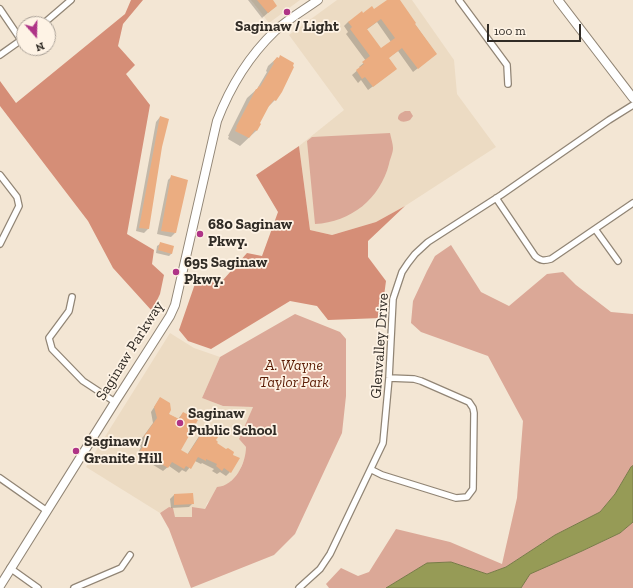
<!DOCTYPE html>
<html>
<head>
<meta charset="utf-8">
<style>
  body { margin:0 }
  #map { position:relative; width:633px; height:588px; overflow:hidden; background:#f3e6d4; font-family:"Zilla Slab",serif }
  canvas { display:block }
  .north { position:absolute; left:16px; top:16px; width:40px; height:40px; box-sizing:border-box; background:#fef3e5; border:1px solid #aca399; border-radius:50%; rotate:160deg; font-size:11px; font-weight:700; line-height:16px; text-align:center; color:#312c26 }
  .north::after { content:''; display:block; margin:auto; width:14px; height:18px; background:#af3487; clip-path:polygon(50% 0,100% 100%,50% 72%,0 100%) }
  .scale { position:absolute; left:487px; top:24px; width:94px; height:18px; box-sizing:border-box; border:2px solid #312c26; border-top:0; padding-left:5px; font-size:12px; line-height:14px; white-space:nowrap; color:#312c26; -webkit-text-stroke:3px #fef3e5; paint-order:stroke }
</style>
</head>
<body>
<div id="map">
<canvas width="633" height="588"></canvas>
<div class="north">N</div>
<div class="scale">100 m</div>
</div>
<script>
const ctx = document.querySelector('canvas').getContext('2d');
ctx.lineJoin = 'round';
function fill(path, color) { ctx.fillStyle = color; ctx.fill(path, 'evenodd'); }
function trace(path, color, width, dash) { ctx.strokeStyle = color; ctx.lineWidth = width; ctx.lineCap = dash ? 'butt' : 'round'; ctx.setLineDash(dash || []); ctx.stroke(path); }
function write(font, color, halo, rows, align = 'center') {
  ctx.font = font + ' "Zilla Slab",serif'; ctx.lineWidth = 3.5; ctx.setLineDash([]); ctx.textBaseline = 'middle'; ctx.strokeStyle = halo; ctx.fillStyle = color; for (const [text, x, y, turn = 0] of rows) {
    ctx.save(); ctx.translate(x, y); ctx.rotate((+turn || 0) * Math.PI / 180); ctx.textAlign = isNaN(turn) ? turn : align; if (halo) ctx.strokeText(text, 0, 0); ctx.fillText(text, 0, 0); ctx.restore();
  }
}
fill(new Path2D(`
  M251,0h49l-31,23z
  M337,0h75l42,60 3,34 39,53 -91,59 -29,16 -44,13 -22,-5 -11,-84 45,-36 -55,-75z
  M170,333l24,15 26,9 -18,41 21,8 30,1 -14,32 7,8v8l-7,17 -9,10 -23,21 -2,6 -13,8 -18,1 -5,-11 -9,6 -74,-46z`), '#ecdbc3');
fill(new Path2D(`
  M405,111h5l3,5 -3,4c-5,2 -8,3 -12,-1 0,-5 3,-6 7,-8z
  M390,133c1,5 3,11 3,15 0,5 -3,11 -4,16 -9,35 -38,58 -74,60l-8,-83 5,-4z
  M451,245l30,47 28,14 38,-32 16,-2 13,13 35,27 22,2v152l-2,1 -16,27 -15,18 -45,23 -49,32 -19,7 -36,-12 -24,1 -41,25h-57l-3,-4 15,-16 17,8 11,-4 27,-43 54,13 52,22 15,-66 6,-77 -35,-65 -67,-24 -10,-9 2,-22 14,-30 8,-15z
  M295,314l45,18 6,7v57l-4,37 -47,101 -21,21 -83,33 -22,-59 -9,-16 9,-6 4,1 2,9h17v-10l13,2 12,-22c18,-1 29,-24 29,-40l-7,-8 14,-32 -30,-1 -21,-8 18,-41z
  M633,522v66h-112l8,-14 53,-23 38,-18z`), '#dba897');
fill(new Path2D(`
  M131,0h12l-20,24 -5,22 17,19 -9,9 24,31 -23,129 27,16 -2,14 12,11 -4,19 -8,17 -39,-43 -25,-47 -88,-115v-25l16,22 109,-89z
  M299,146l11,84 22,5 44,-13 29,-16 -37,35v16l18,24 -5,37 -53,2 -11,-14 -27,-5 -79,48 -23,-8 -9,-11 18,-52 26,2 24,-27 15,3 16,-44 -22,-37z`), '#d58e77');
const water = new Path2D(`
  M633,466v56l-13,11 -38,18 -52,23 -9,14h-135l41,-25 24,-1 36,12 19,-7 49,-32 45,-23 15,-18 16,-27z`);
fill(water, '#969b56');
trace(water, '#787a48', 1);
fill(new Path2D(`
  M248,0h23l5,6 -14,12z
  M394,0h4l38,54 -23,18 -15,-21 -10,7 8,11 -28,21 -7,-10 -3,3 -6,-8 8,-7 -1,-1 7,-6 -20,-27 2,-2 -4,-6 4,-4zM377,22l14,20 -11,8 -14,-20z
  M280,57l-5,43 -8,8 -9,16h2l-4,7 -16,15 -12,-7 1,-3h-1l19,-38 10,-9 10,-17 -1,-1 2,-5 9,-8 1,1z
  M160,117l1,30 -13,82 -4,4 -8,-2 20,-109z
  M172,176l3,57 -4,4 -14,-3 11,-54z
  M160,244l12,9 -3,3 -13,-3 1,-7z
  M160,398l8,16 10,5 5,-6 -4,37 8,5 16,-25 4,-4 23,46 -4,4 -6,-4 -3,2 -5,-3 2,-2 -12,-6 -1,1 -6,-3 -9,11 -4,-2 -3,3 -10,-7 -6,5 -26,-16 4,-8 -1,-1 2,-3 -2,-2 13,-18 -2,-11z
  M174,495l19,8 -4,4 -18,1 -1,-9z`), '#0003');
fill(new Path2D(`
  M257,0h16l4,6 -9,7z
  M387,0h13l16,23 -1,1 22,30 -19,15 -16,-21 -13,10 8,11 -24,18 -8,-10 -3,2 -6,-9 8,-6 -2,-2 8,-6 -20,-27 2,-2 -4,-5 14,-11 1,2 9,-7 2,3zM381,19l14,19 -14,10 -14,-19z
  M280,55l14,8 -1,3 1,1 -12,25 -6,9 -2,-1 -5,6 -9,17 1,1 -4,7 -2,-1 -6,8 -14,-7 2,-4h-1l20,-38h1l2,-3 1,1 14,-24 -1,-1 4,-5 2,1z
  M160,116l9,3 -7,28 -13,82 -10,-1z
  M171,175l17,5 -12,53 -15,-2z
  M160,242l14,4 -2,8 -14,-4z
  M160,397l10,6 1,7 -2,4 10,5 4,-7 15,8 -17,30 7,4 19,-29 13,9 -4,6 2,2 -1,1 9,6 2,-1 6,4 -1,3 7,3 -9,15 -7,-5 -2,3 -6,-5 1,-2 -11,-5v2l-8,-4 -7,12 -5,-3 -2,3 -12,-7 -4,6 -28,-17 5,-8 -1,-2 1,-3 -1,-2 13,-18 -3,-11z
  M193,493l1,11 -20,1v-11z`), '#ebad81');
const street = new Path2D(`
  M459,0l48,65 1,19
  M0,9l21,31
  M43,24l28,-24
  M0,55l24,-17
  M0,175l17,22 2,9 -19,38
  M496,198l39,58c5,5 9,5 16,3l82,-56
  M595,229l23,32
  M72,297l-3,14 -20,27 3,11 31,32 32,21
  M372,470l10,5 74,23 11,-1 6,-8 1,-76 -1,-5 -4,-6 -48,-21 -7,-2 -25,-1
  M0,478l47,33
  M10,568l28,20
  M74,588l47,-20 9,-13
  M299,588l21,-19 10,-15 53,-111 6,-65 4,-79 9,-27 6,-9 7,-9 13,-12 73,-47 108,-75 24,-15`);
const secondary = new Path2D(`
  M558,0l75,98
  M0,586l115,-184 34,-53 21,-33 5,-11 42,-184c13,-34 32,-65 58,-90 13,-12 29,-21 43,-31`);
trace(street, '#918575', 8);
trace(secondary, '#918575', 10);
trace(street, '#fff', 5.5);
trace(secondary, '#fff', 8);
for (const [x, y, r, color] of [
  [287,12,4,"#af3487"],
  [200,234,4,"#af3487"],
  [176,272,4,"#af3487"],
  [180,423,4,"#af3487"],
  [76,451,4,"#af3487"]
]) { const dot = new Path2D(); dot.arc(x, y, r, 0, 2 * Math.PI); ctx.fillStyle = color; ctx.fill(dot); trace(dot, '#fef3e5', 1.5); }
write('bold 15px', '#312c26', '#fef3e5', [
  ["Saginaw / Light",287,27,"center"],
  ["680 Saginaw",208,225],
  ["Pkwy.",208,242],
  ["695 Saginaw",184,263],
  ["Pkwy.",184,280],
  ["Saginaw",188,414],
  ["Public School",188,431],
  ["Saginaw /",84,442],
  ["Granite Hill",84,459]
], 'left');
write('15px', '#312c26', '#fef3e5', [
  ["Glenvalley Drive",380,346,-86],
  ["Saginaw Parkway",130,351,-58]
]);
write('italic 15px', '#5b1c05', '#fef3e5', [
  ["A. Wayne",294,366],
  ["Taylor Park",294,383]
]);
</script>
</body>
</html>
